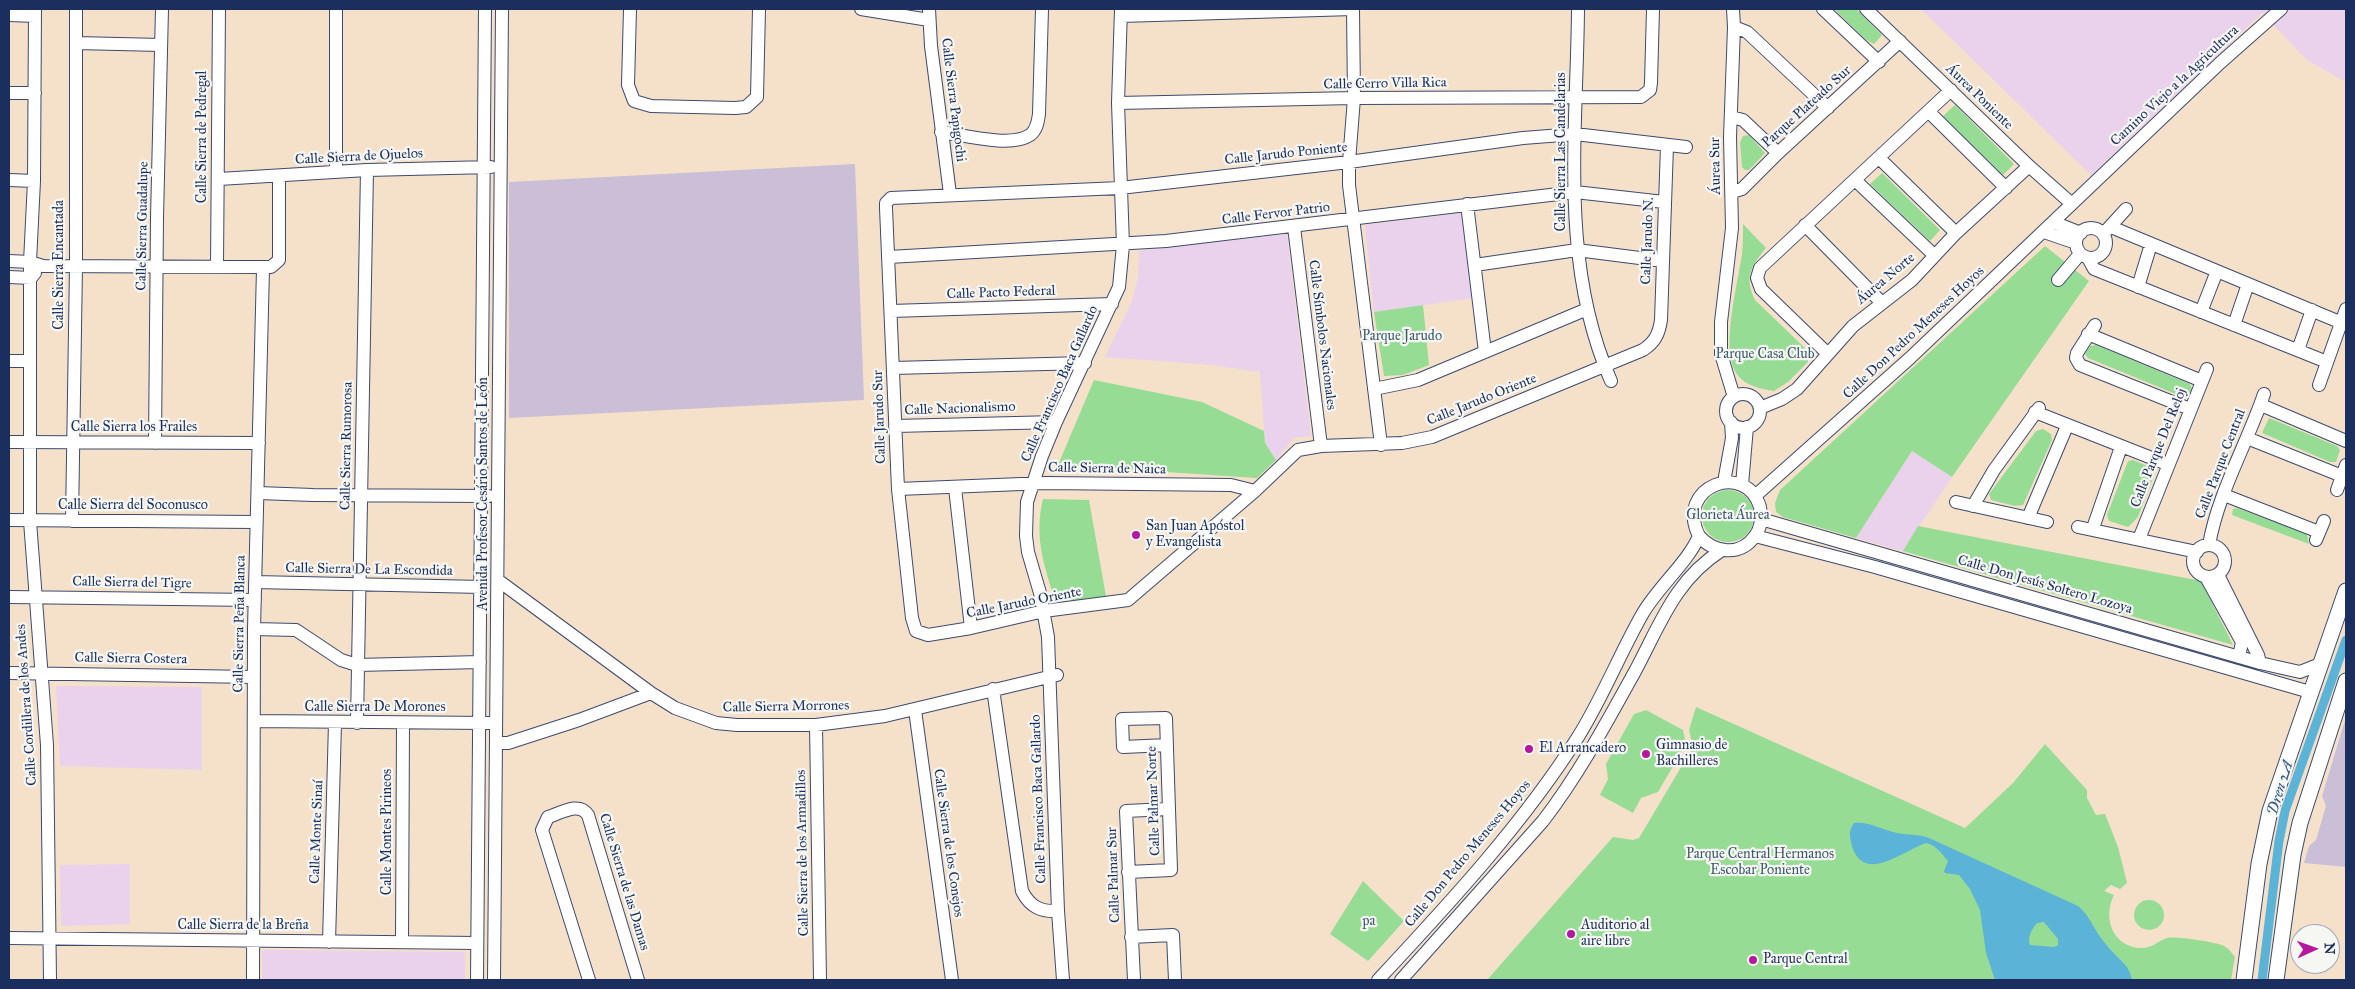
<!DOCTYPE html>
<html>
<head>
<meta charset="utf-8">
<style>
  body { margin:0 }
  #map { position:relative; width:2355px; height:989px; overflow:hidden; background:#f5e1ca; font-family:"IM FELL Great Primer",serif }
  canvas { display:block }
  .frame { position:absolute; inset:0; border:10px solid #1b2f5e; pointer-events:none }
  .north { position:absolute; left:2290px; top:924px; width:50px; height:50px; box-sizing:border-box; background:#f6f6f2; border:1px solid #9ea6b7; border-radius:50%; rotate:88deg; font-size:14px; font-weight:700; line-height:20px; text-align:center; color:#1b2f5e }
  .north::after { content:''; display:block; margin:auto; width:18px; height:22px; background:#b5179e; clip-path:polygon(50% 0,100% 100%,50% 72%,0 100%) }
</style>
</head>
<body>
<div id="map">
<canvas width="2355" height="989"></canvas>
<div class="frame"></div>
<div class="north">N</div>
</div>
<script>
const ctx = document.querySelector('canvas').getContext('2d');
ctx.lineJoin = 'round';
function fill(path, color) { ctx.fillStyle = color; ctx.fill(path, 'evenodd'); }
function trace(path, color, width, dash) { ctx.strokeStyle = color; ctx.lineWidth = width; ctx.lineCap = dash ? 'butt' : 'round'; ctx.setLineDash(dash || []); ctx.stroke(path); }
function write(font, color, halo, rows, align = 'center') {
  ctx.font = font + ' "IM FELL Great Primer",serif'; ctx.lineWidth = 4.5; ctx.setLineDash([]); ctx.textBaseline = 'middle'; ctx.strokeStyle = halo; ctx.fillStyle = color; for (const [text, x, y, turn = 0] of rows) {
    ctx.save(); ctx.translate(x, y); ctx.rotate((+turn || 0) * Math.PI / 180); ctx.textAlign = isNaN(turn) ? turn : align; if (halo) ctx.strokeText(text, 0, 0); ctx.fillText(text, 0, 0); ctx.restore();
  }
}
fill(new Path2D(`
  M1921,9h425v73l-39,-22 -45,-47 -171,162z
  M1462,213l11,85 -99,14 -9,-87z
  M1287,234l24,202 -17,2 -18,22 -11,-17 -5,-71 -47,-7 -108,-8 26,-54 7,-26 1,-26z
  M1912,451l40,26 -49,74 -47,-13z
  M56,686l146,1v83l-142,-4z
  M130,864v60l-69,2 -1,-61z
  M262,950l203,2v28h-203z`), '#ead1ec');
fill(new Path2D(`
  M855,164l9,236 -355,18v-236z
  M2346,717v150l-42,-4 5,-17 7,-6 10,-34 -4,-10z`), '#cabfd6');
fill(new Path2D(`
  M1834,9h22l26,26 -8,9 -9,-5z
  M1955,105l59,59 -11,11 -60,-59z
  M1749,135l16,18 -16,17h-4l-3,-3 -2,-25 3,-6z
  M1882,173l58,57 -10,11 -60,-57z
  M1743,224l23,24c-15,18 -22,29 -11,52l52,50 1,12 -20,20 -14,9c-14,-2 -32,-6 -39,-20 -14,-25 3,-89 7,-117 1,-10 1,-20 1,-30z
  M2045,246l44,35 -137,196 -40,-26 -56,87 -73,-21 -7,-5 -1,-9 5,-13z
  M1423,305l6,60 -26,10 -19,1 -10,-64z
  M2096,345l94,39 2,5 -4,7 -5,1 -95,-39 -3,-4 5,-8z
  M1094,380l108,22 62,29 1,12 11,17 -19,18 -199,-13z
  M2269,418l68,28 3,4 -4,12h-6l-68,-29z
  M2043,429l8,5 1,6 -29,65 -8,1 -24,-6 -2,-6 47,-63z
  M2133,460l19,8 3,5 -17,44 -10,10 -19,-6 -2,-6 21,-54z
  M1702 516a26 26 0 1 1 52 0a26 26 0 1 1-52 0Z
  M1043,499l46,1 18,102 -49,7c-12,-37 -25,-70 -15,-110z
  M2237,508l70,26 2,10 -77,-29 1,-6z
  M1918,526l283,55 32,64 -330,-94z
  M1696,707l269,121 48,-45 32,-39 42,46v8l9,17 9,-1 13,33 9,36 -7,6 -9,-4 -7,6 10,4c-12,23 -1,53 28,53 10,0 16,-7 25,-10 7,-2 49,4 57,8 4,2 8,7 11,11l-4,23h-744l126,-143 20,3 6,-2 54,-91 -4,-17z
  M1646,710l37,20 3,14 -28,48 -17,6 -8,15 -33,-18 8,-16 -2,-15 28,-50z
  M1363,881l41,40 -36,40 -38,-27z
  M2134 915a15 15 0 1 1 30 0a15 15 0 1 1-30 0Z`), '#97dc94');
fill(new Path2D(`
  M1854,823c15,-2 28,7 43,10 11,2 21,1 32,5l149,68c11,9 15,21 23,32 7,10 17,19 25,28 3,3 5,10 6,14h-137l-9,-27 -6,-43 -10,-21 -11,-14 -14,-2 -1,-2 4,-10c-7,-8 -12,-16 -22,-18 -22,7 -62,42 -74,3 -2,-9 -4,-15 2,-23zM2044,922l14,17v6l-4,2 -24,-2c-3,-8 2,-16 7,-22z`), '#5bb3d8');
trace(new Path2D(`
  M2262,980l17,-139 6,-30 61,-171`), '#5bb3d8', 9);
const minor = new Path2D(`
  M35,9l-1,172 -4,81v259l17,224 3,235
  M336,9v163
  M630,9l-2,76 6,16 17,5 84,2 11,-1 11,-10 2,-88
  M861,9l68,11
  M929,9l2,37 19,148
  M1353,9l1,89 -5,64v23l32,260
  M1578,9c-1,124 -19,255 33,372
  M1733,9l1,18 -4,110 2,91 -11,94v32l13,43
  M1823,9l56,53
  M1866,9l163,157 43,38
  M9,15l26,1
  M1121,16l232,-7
  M1734,27l13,5 81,76
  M76,43l85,2
  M9,93h26
  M1118,103l236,-5 287,-1 9,-7 1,-7 2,-74
  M1929,112l77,76
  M1731,117l12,3 35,33
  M941,132c23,3 70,16 89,3 7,-5 8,-14 9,-21l3,-105
  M1667,146l-6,174c-2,14 -6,22 -18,30l-211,87 -30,6 -81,3 -23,4 -43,41 -127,109 -84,11 -73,17 -43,7 -12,-4 -4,-13 -14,-129 -12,-281v-5l5,-5 229,-10 229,-26 174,-24 52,-4 111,13
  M1879,158l77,75
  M219,179l148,-9 124,-3
  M9,180l25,1
  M1855,180l79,75
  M1732,192l10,-3 36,-36 122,-112
  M1467,204l18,148
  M2053,222l28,11
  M1805,225l76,77
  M1294,227l27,219
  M2111,227l231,96
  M2076 243a15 15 0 1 1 30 0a15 15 0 1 1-30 0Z
  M2044,232l32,11
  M2105,232l21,-23
  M889,257l277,-16 409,-49 89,10
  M2088,258l6,11 233,93
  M9,261l21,1 13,4 228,1 8,-7v-84
  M1475,265l102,-15 86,11
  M217,266l2,-257
  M9,277l22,1 4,-5
  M2058,280l22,-26
  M2138,287l13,-43
  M891,311l221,-7
  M2201,312l16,-41
  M2095,325l-18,28 -1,5 4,7 110,44
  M2234,325l14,-41
  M2088,334l114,47
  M2298,350l14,-40
  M1827,353l-66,-64 -4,-11 3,-10 191,-178
  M9,361h21
  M893,368l192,-5
  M2319,385l27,-76
  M1374,389l44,-9 167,-70
  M1726 411a17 17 0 1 1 34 0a17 17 0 1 1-34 0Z
  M2261,405l85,36
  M1760,408l22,-9 15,-10 56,-63 59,-46 44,-47 73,-67
  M2035,412l132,52
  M895,426l161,-4
  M2247,438l95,38
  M9,442l250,1
  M155,443l2,-225 5,-209
  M1724,482l8,-44 -1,-16
  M1742,485l5,-58
  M955,488l16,140
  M898,489l148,-6 185,2 24,6
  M2337,490l9,-25
  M258,493l55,2 176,1
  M2224,495l95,37
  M1755,496l155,-138 310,-295 61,-54
  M1956,502l91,20
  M1973,506l21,-36 45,-62
  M2028,518l39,-92
  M1761,519l499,144 40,9 20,-8
  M9,520l247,2
  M72,521l4,-255v-257
  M2078,527l119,25
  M2093,528l28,-81
  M1755,536l120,31 435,125
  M2139,539l68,-170
  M2316,540l8,-19
  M2209,545c9,-52 38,-101 55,-151
  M2193 561a16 16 0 1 1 32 0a16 16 0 1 1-32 0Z
  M2218,575l40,80 2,8
  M2206,577l36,65 -3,15
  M499,581l152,112 24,15 41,15 21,2h79l69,-9 172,-41
  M255,582l227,5
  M9,597l246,3
  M254,629l42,1 45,30 16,5 123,-3
  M9,673l244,4
  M993,689l29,202c8,16 19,21 36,20
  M915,710l37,270
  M254,721l235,2
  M357,723l10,-553
  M816,725l4,255
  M496,743h12l71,-23 72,-27
  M1128,872l43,-2 -5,-152 -44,1 1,28 44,-2
  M1131,937l42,-2 2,45
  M9,938l468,5
  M329,942l6,-219
  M402,942l1,-219
  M253,980l1,-351 9,-360
  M477,980l8,-971
  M494,980l8,-971
  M589,980l-47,-150 6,-13c13,-4 31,-16 40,-2l50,165
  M1063,980l-5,-69 -10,-274 -8,-44 -12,-41 -2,-16 1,-34 15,-46 14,-34 63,-135 4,-42 -5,-142 3,-94
  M1134,980l-8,-169 42,-2
  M1378,980c70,-75 145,-156 200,-243 25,-40 42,-84 65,-124 16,-27 45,-51 56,-77 -25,-50 47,-76 61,-29 2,10 1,21 -5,29 -15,21 -41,17 -56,0
  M1401,980l142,-159c34,-44 63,-97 90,-146 26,-47 40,-94 89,-125`);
const major = new Path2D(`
  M2244,980l15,-116 11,-53 76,-220
  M2276,980l17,-125 7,-32 46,-142`);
trace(minor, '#3c4a6e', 14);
trace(major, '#3c4a6e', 17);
trace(minor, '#fff', 12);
trace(major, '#fff', 15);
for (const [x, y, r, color] of [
  [1136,535,5,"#b5179e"],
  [1529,749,5,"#b5179e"],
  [1646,754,5,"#b5179e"],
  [1571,934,5,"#b5179e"],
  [1753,960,5,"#b5179e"]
]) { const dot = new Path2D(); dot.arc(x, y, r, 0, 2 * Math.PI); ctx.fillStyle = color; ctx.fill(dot); trace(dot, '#f6f6f2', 2); }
write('14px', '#1b2f5e', '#f6f6f2', [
  ["Calle Cerro Villa Rica",1385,84,-1],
  ["Camino Viejo a la Agricultura",2175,86,-43],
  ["Áurea Poniente",1979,97,44],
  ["Calle Sierra Papigochi",953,100,83],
  ["Parque Plateado Sur",1807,107,-42],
  ["Calle Sierra de Pedregal",203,137,-90],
  ["Calle Sierra Las Candelarias",1562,152,-90],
  ["Calle Jarudo Poniente",1286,154,-6],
  ["Calle Sierra de Ojuelos",359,157,-3],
  ["Áurea Sur",1716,166,-91],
  ["Calle Fervor Patrio",1276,214,-7],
  ["Calle Sierra Guadalupe",143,226,-89],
  ["Calle Jarudo N.",1648,241,-88],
  ["Calle Sierra Encantada",60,265,-90],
  ["Áurea Norte",1886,279,-40],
  ["Calle Pacto Federal",1001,293,-2],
  ["Calle Don Pedro Meneses Hoyos",1914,333,-43],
  ["Calle Símbolos Nacionales",1322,335,83],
  ["Calle Francisco Baca Gallardo",1060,384,-66],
  ["Calle Jarudo Oriente",1482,400,-22],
  ["Calle Nacionalismo",960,409,-2],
  ["Calle Jarudo Sur",880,417,-92],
  ["Calle Sierra los Frailes",134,428],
  ["Calle Sierra Rumorosa",347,446,-89],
  ["Calle Parque Del Reloj",2159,448,-68],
  ["Calle Parque Central",2221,464,-69],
  ["Calle Sierra de Naica",1107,469,1],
  ["Avenida Profesor Cesário Santos de León",484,494,-90],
  ["Calle Sierra del Soconusco",133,506],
  ["Calle Sierra De La Escondida",369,570,1],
  ["Calle Sierra del Tigre",132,583,1],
  ["Calle Don Jesús Soltero Lozoya",2045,585,16],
  ["Calle Jarudo Oriente",1024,603,-11],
  ["Calle Sierra Peña Blanca",240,624,-89],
  ["Calle Sierra Costera",131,659,1],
  ["Calle Cordillera de los Andes",27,705,-94],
  ["Calle Sierra Morrones",786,707,-1],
  ["Calle Sierra De Morones",375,708],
  ["Calle Francisco Baca Gallardo",1039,799,-92],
  ["Calle Palmar Norte",1154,801,-92],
  ["Calle Monte Sinaí",317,832,-88],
  ["Calle Montes Pirineos",388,832,-90],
  ["Calle Sierra de los Conejos",948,843,82],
  ["Calle Sierra de los Armadillos",803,853,-91],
  ["Calle Don Pedro Meneses Hoyos",1468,854,-50],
  ["Calle Palmar Sur",1114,875,-92],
  ["Calle Sierra de las Damas",624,882,73],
  ["Calle Sierra de la Breña",243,926]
]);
write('14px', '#3a5a6c', '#f6f6f2', [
  ["Parque Jarudo",1402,337],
  ["Parque Casa Club",1765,355],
  ["Glorieta Áurea",1728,516],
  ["Parque Central Hermanos",1760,855],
  ["Escobar Poniente",1760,871],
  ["pa",1369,922]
]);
write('14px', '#1b2f5e', '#f6f6f2', [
  ["San Juan Apóstol",1146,527],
  ["y Evangelista",1146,543],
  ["Gimnasio de",1656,746],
  ["Bachilleres",1656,762],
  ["El Arrancadero",1539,749],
  ["Auditorio al",1581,926],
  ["aire libre",1581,942],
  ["Parque Central",1763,960]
], 'left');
write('italic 15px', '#2e5783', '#f6f6f2', [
  ["Dren 2A",2281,788,-73]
]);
</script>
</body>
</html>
